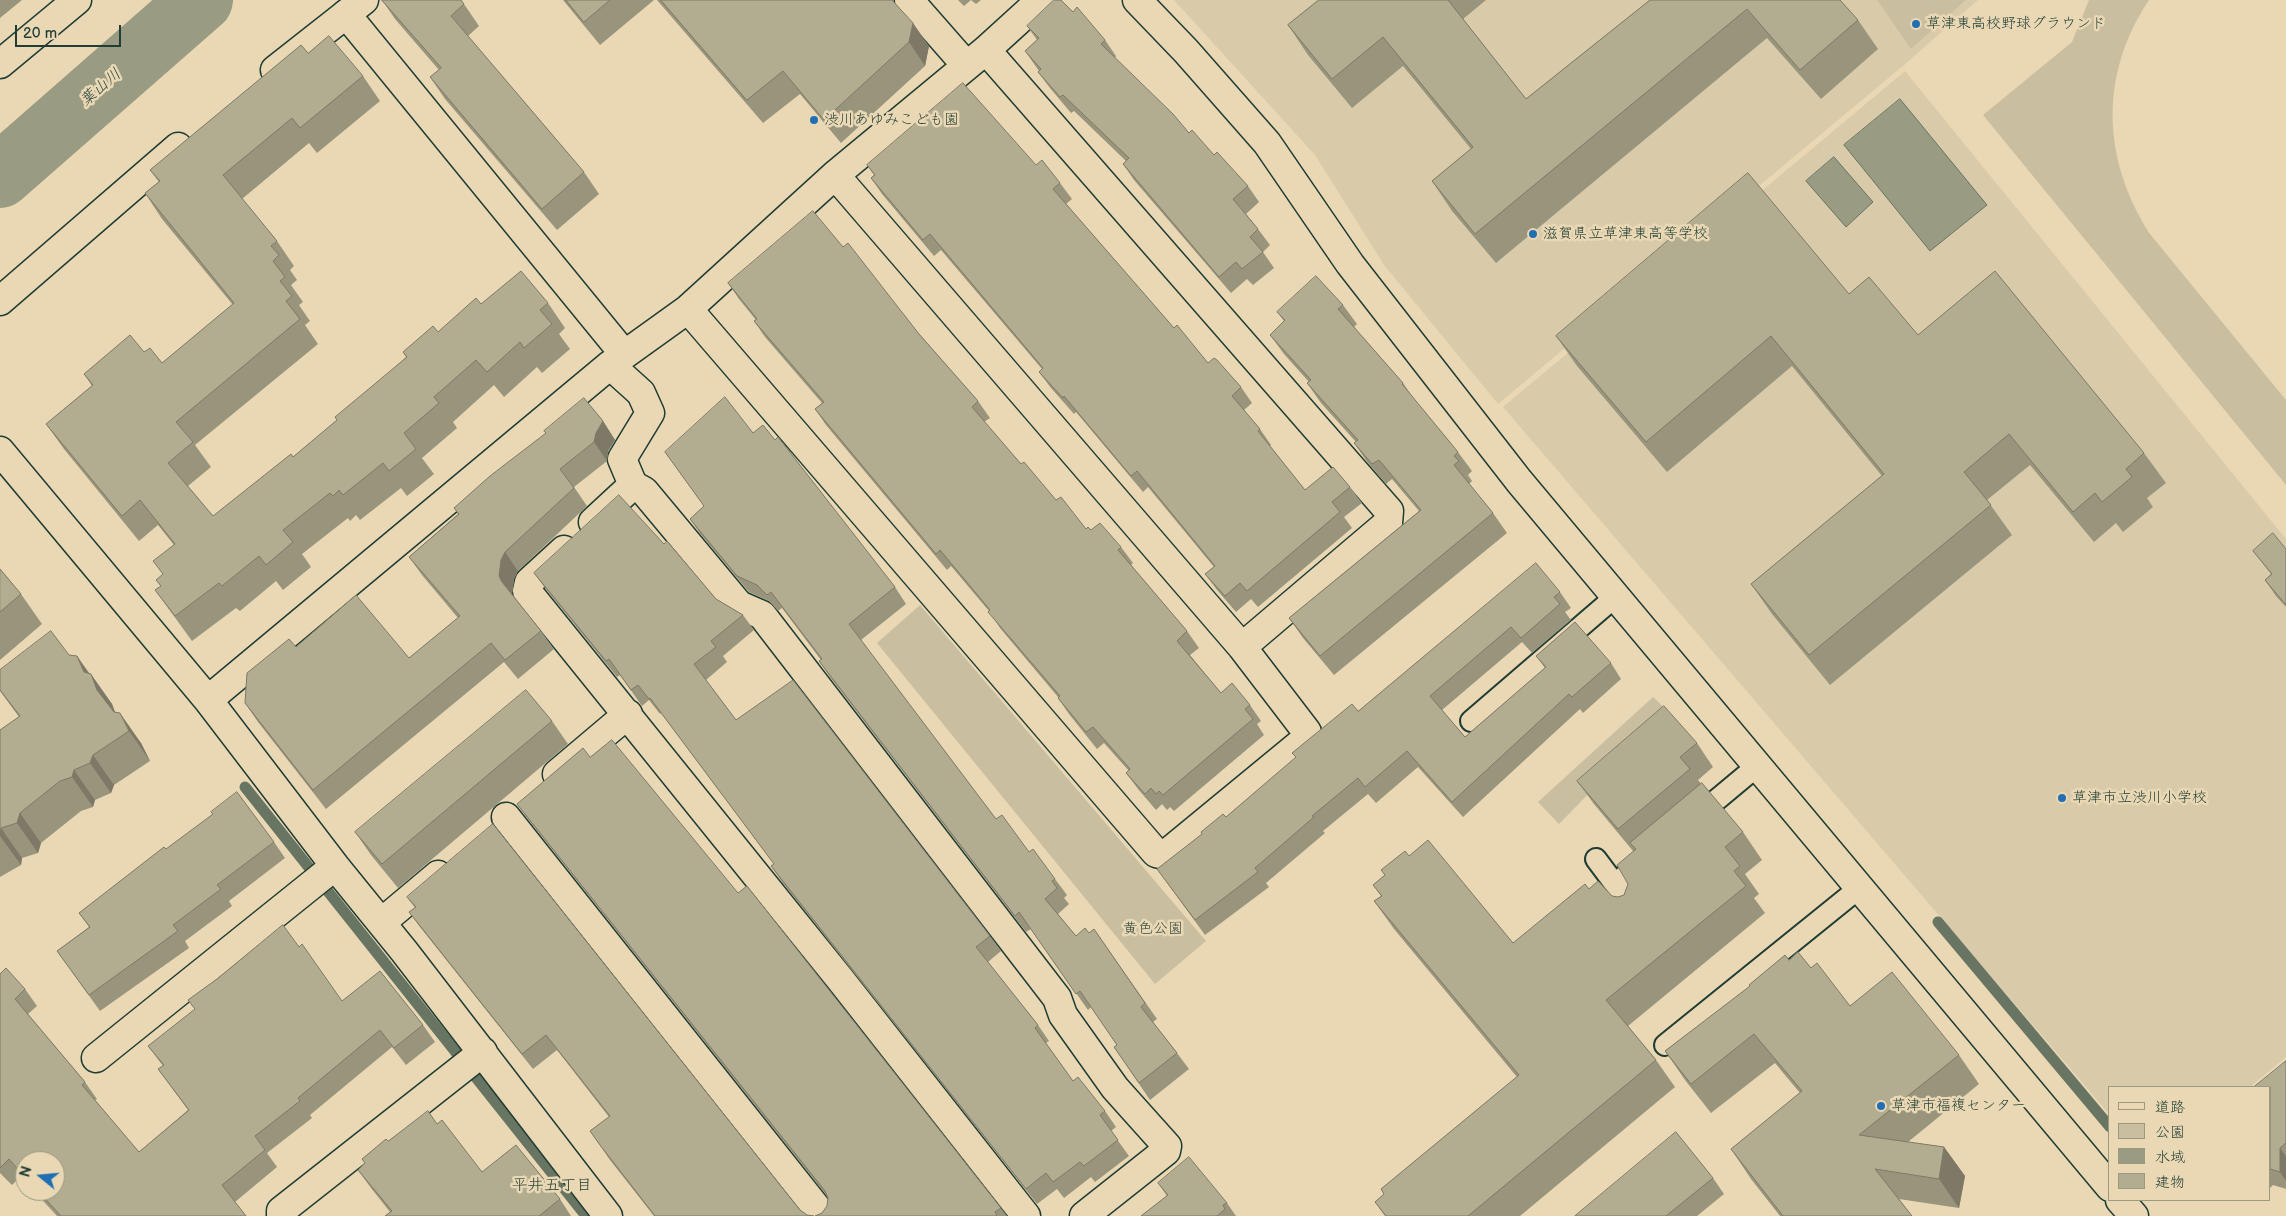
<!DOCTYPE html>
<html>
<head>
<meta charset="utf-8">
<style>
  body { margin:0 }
  #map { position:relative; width:2286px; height:1216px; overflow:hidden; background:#ead8b5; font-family:"Balsamiq Sans","Klee One",sans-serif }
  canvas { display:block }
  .legend { position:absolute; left:2108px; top:1086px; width:162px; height:115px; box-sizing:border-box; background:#ead8b5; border:1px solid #999a81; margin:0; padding:6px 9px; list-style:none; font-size:15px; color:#1f3d34 }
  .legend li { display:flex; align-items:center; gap:10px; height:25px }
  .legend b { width:25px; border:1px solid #999a81 }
  .north { position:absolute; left:15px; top:1151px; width:50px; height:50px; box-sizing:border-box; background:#ead8b5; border:1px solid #999a81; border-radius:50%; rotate:287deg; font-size:14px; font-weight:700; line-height:20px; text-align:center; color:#1f3d34 }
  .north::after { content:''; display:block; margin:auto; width:18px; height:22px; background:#1f6fb2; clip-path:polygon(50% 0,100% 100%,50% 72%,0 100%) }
  .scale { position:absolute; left:15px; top:25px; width:106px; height:22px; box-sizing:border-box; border:2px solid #1f3d34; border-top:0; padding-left:6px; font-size:15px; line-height:18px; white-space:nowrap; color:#1f3d34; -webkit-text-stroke:4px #ead8b5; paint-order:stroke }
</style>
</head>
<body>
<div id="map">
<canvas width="2286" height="1216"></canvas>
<ul class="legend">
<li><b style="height:6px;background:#ead8b5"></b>道路</li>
<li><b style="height:14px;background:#c9bfa0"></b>公園</li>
<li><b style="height:14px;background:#999b82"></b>水域</li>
<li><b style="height:14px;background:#b2ad91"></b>建物</li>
</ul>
<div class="north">N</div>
<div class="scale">20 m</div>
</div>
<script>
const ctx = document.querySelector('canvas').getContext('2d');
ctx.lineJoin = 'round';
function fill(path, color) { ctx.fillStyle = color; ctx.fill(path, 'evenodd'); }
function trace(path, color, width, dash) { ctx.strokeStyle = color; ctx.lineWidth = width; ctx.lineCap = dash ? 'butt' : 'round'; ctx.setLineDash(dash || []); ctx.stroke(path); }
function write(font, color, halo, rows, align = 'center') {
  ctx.font = font + ' "Balsamiq Sans","Klee One",sans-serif'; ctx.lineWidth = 5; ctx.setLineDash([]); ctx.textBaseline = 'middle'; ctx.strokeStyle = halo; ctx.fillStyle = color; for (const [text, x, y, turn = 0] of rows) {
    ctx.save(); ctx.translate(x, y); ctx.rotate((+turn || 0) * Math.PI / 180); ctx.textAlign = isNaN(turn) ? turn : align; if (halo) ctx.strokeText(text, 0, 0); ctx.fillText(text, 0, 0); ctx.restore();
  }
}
fill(new Path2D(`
  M1174,0h804l-74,65 -406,339 -114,-139 -69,-110z
  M1905,71l381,468v518l-36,30h-140v28l-607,-708z`), '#d9cbaa');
fill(new Path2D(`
  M1877,0h89l-55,49z
  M2089,0h60c-50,75 -47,159 1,234l136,166v85l-303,-370 89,-73z
  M920,605l286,336 -51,43 -278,-341z
  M1653,697l16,15 -110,112 -21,-22z`), '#c9bfa0');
const water = new Path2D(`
  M1900,99l87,106 -57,46 -86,-106z
  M1834,157l39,45 -27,25 -40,-46z`);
fill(water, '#999b82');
trace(water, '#687563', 1);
trace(new Path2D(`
  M245,787l341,429
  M1938,922l172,205`), '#687563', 11);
trace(new Path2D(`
  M0,176l201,-176`), '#999b82', 64);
const service = new Path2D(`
  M1471,721l144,-124
  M1696,817l60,-50
  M1596,859l27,36
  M1615,884l30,-25
  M1665,1045l193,-156`);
const minor = new Path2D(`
  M909,0l57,65
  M346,14l278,340
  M0,64l77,-64
  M835,175l407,472
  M688,309l468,544 9,2 141,-116 1,-7 -65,-85 146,-124 1,-12 -403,-461
  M610,365l31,28 9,20 -28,46 11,26
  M0,451l208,249 127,166 69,85 204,265
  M593,522l40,-37 11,6 95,114 23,10 295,383 6,17 52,73 52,58 -1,5 -82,65
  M564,550l-35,32 -2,9 313,388 186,237
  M208,700l402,-335 78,-56 147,-134 151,-125 55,-50
  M557,774l71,-60
  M506,817l317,399
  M382,922l56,-47
  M96,1058l239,-192
  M281,1216v-5l202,-159`);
const tertiary = new Path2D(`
  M1137,0l49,51 81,92 83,121 169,217 591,706
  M275,70l89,-70
  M0,301l178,-154
  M2120,1200l14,16`);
trace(service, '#1f3d34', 24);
trace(minor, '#1f3d34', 31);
trace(tertiary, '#1f3d34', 31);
trace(service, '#ead8b5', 20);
trace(minor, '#ead8b5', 28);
trace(tertiary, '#ead8b5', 28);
fill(new Path2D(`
  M0,0h22l-22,18z
  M382,0l82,4 15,22 -11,10 116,136 15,22 -42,36 -112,-131 -15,-22 9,-7 -44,-51z
  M563,0h91l-54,45z
  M657,0h235l37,46 -4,20 -84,77 -41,-49 -37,29z
  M958,0h13l-7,6z
  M971,0h10l-5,4z
  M1319,0h167l-23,19 63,80 124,-99 208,20 20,29 -57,50 -54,-61 -271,225 -44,-52 -20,-30 39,-32 -68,-83 -51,42 -44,-53 -20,-30z
  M1073,12l32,28 11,16 -1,2 74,75 59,53 11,16 -13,12 12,15 12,16 -7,7 11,16 -21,17 -6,-6 -16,14 -97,-113 -11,-16 3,-3 -52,-50 -3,2 -21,-25 -12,-16 1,-1 -14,-20 12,-11 -10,-14z
  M308,53l55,23 17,25 -63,52 -8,-10 -67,56 35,42 17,25 -4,4 7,10 -6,5 12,17 -4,3 11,16 -5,4 13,19 -123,101 16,22 -23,19 25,30 80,-59 44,-37 69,-63 -3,-5 35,-20 43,-28 67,-1 17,25 -6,6 11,15 -28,24 -5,-6 -33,30 -10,-12 -41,37 4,6 -35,30 12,16 -27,22 -6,-8 -41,32 -4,-5 -6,6 -2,-3 -46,36 9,13 -28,23 -7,-9 -36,30 -4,-3 -44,33 -37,-51 6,-4 -5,-6 7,-5 11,-30 -16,-20 -19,16 -75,-92 -18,-25 46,-38 -8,-12 60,-22 18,11 71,-58 -71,-86 -17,-26 14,-11 -9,-12z
  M867,165h169l24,18 12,16 -6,5 108,124 34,35 33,24 11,16 -8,7 16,19 11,16 -1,1 35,44 45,-3 12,16 -18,14 8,11 -94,79 -7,-8 -15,13 -19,-22 -12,-16 9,-7 -66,-80 -5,5 -67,-80 -2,2 -23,-26 -12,-16 3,-3 -101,-119 -7,6 -52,-62 -11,-16 3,-3z
  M843,247l135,154 12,17 -6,4 37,42 35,36 30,29 5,1 30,17 12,16 -2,2 56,66 12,17 -9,7 31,38 29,12 11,16 -4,3 7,11 -90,76 -4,-4 -3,3 -5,-6 -6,6 -18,-21 -12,-16 3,-2 -25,-28 -7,6 -28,-35 -11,-16v-1l-58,-69 -11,-17 -38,-45 -4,4 -121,-145 -11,-16 7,-6 -57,-66 -11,-16 2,-1 -17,-21 -11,-16z
  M1849,294l69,41 226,118 22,30 -19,15 6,9 -30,25 -7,-9 -22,19 -64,-77 -43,35 25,35 -182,150 -58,-71 -21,-30 131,-108 -90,-110 -125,106 -90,-106 -21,-30z
  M1343,305l14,19 -3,3 49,56 13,19 42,50 14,19 -4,4 4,6 -3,3 24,29 14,20 -173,142 -31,-37 -14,-20 130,-107 -27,-32 -6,5 -18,-21 -14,-20 2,-1 -35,-39 -14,-20 2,-1 -25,-28 -14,-19 14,-14 -7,-9z
  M603,421l12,19 -7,11 -1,10 -33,26 13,19 -69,65 -4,8 -2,15 29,37 13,18 -36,30 -14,-17 -178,147 -68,-87 -13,-19 51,-56 113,11 49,-40 -36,-43 -13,-18 49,-43 -4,-6z
  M753,433l142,154 11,17 -45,36 135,179 59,60 12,16 -3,3 5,6 -11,10 18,22 13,-3 5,-4 63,90 -4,3 24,31 12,16 -39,31 -36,-53 3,-2 -26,-38 -3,3 -57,-81 -5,3 -196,-255 -11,-16 2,-1 -39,-52 -4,3 -9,-10 -20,-9 -48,-57 -11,-16 14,-13 -39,-54z
  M2286,549v58l-10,-11 -11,-16 6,-6 -18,-23z
  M0,569l21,25 21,30 -42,36z
  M534,573l182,26 27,16 11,15 -31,26 4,6 -21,18 30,40 254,216 11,15 -13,11 50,63 11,16 -3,2 27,38 32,30 11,16 -5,4 18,25 -34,26 -4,-5 -27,21 -7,-9 -20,15 -255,-322 -11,-16 3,-2 -113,-151 -1,1 -11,-14 -7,6 -22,-31 -3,2 -72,-89z
  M1560,592l11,16 -6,4 6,8 -39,33 -10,-11 -80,68 23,27 80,-69 -9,-12 75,7 10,16 -38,34 -3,-4 -117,108 -45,-50 -42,36 -8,-9 -45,37 2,2 -59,50 3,4 -64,48 -48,-66 69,-52 132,-106z
  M77,656l35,48 3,8 26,31 9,18 -36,24 -3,8 -16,7 -2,7 -12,4 -40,32 -3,10 -16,5 -1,7 -21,12v-147l19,-13 -19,-26v-21z
  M552,721l16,23 -170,144 -27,-33 -16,-23z
  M1697,743l16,24 -15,13 45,52 19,28 -17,14 14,20 -5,4 11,15 -137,113 28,34 19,27 -155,129h-135l-10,-14 9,-8 -3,-5 136,-112 -123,-148 -20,-28 7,-5 -8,-11 12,-10 -4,-5 28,-14 104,87 76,-54 23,7 6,1 6,-2 4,-11 5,-33 -39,-47 -17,-23z
  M590,757l148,136 263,315 6,8h-192l7,-3 5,-7 1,-8 -2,-3 -298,-376 -11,-15z
  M274,842l11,16 -56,43 3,5 -47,35 4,7 -89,63 -43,-60 32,-24 -10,-14 87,-64z
  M407,897l393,313 7,5 7,1h-160l-44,-56 -20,-29 19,-14 -52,-67 -24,19 -113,-142 -11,-15 6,-4z
  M299,947l43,54 81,24 12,17 -29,23 -14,-18 -82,68 2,3 -45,35 10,14 -42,35 11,14h-189l-23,-25h21l-30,-30v20l-4,-5 -9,9 -12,-12v-199l25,15 12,17 -9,8 57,68 12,17 -2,1 44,52 49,-42 -30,-41 5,-3 -15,-20z
  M1789,960l22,8 39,38 109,49 20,29 -71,58 36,5 21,29 -6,32 -60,-9 13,17h-132l-29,-37 -20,-30 69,-56 -25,-30 -64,50 -26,-33 -20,-29z
  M2286,1061v128l-13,-4 -3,3v-101z
  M437,1124l45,48 78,27 11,17h-186l5,-4 -19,-24 -13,-18 30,-29z
  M1713,1178l11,16 -27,22h-122z
  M1158,1183l69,20 9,13h-95l26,-20z`), '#99957d');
fill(new Path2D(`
  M913,23l16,23 -4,20 -16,-24z
  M603,421l12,19 -7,11 -1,10 -13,-19 2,-9z
  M505,552l13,19 -4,8 -2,15 -10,-12 -3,-6 2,-16z
  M77,656l16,24 -2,-6 21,30 6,16 -34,-48z
  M120,713l21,30 9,18 -21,-30z
  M93,755l21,30 -3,8 -21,-30z
  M74,770l21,30 -2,7 -21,-30z
  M20,813l21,30 -3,10 -21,-30z
  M1,828l21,30 -1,7 -21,-29z
  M1944,1147l21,29 -6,32 -20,-29z
  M2280,1148l6,8v25l-6,-9z`), '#7d7966');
const building = new Path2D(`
  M382,0h79l3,4 -13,12 133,156 -42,37 -112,-132 11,-9z
  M566,0h44l-26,22z
  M661,0h231l21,23 -4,19 -85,78 -41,-49 -36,29z
  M1054,0h7l12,12 4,-5 28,33 -4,4 72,70 16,19 3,-3 22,25 3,-3 31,34 -15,13 25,30 -8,8 13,15 -21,17 -6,-7 -17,15 -96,-113 6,-6 -66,-63 -3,2 -22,-25 3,-3 -16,-18 14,-13 -12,-12z
  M1319,0h129l78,99 124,-99h190l18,20 -58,50 -53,-61 -272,225 -43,-53 41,-34 -90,-110 -51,42 -44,-54z
  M329,36l34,40 -63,52 -8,-10 -69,57 54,66 -6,5 8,9 -6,6 12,16 -5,4 12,15 -6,5 14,18 -124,103 17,20 -25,21 45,53 78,-62 2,3 44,-37 -2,-3 72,-60 -4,-5 30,-26 5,6 38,-34 5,6 40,-33 27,32 -8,7 12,14 -28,24 -4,-6 -33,30 -11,-12 -42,37 5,6 -35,30 12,16 -27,22 -6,-8 -40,32 -4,-5 -6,6 -3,-3 -47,37 10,12 -27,23 -7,-9 -37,30 -3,-3 -44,33 -20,-26 6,-4 -5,-6 7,-6 -10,-13 22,-17 -35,-44 -18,16 -76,-92 47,-39 -9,-11 46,-39 14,17 6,-4 12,15 72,-60 -89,-110 15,-12 -10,-11 151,-125 7,8z
  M963,83l73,82 6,-5 18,23 -7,6 121,139 3,-3 31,38 6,-5 3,2 24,27 -9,9 28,33 -2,2 47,59 28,-23 17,20 -18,15 8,10 -93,79 -7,-8 -15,13 -20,-22 10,-8 -78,-95 -6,5 -67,-80 -1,2 -24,-26 4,-4 -113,-134 -7,6 -52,-62 4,-3 -8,-10z
  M1748,173l101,121 20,-17 49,58 77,-64 149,182 -18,16 6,8 -30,25 -7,-9 -22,19 -64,-78 -45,38 27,33 -182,150 -58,-71 133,-110 -113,-138 -125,106 -90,-106z
  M813,211l30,36 5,-4 71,91 59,67 -6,6 49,57 3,-2 32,38 5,-3 25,32 2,-2 3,3 9,-7 21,24 -3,3 69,81 -10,10 44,52 11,-10 18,22 -5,4 8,10 -90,76 -4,-4 -3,3 -5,-6 -6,6 -19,-21 4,-4 -37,-42 -7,5 -28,-34 2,-2 -72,-84 2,-2 -50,-60 -4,4 -121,-145 9,-7 -70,-81 3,-2 -29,-36z
  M1316,276l27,29 -5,4 65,74 -1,1 56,68 -4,4 5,5 -5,4 39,48 -173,143 -31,-38 132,-108 -42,-50 -7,4 -18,-21 4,-3 -51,-57 4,-3 -41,-45 15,-15 -8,-8z
  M725,397l28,36 10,-8 12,15 3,-3 117,150 -46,37 147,195 6,-4 27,37 4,-3 22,30 -3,2 5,7 -12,11 31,37 9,-8 4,5 5,-4 51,74 -4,4 36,46 -38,30 -25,-36 3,-2 -37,-54 -4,3 -57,-82 -4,4 -196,-255 3,-2 -51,-67 -4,3 -10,-10 -20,-9 -47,-57 14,-13 -39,-54z
  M584,398l19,23 -7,12 -2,9 -34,27 14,19 -69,64 -4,8 -2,16 3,6 39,49 -36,29 -14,-17 -178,147 -68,-87 2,-30 42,-34 7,8 60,-52 53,63 51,-42 -51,-59 50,-43 -5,-6 36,-32 56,-43 -2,-2z
  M619,495l45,49 3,-3 49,58 27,16 -32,26 5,6 -22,17 42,56 57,-40 197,256 -14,11 62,78 -3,3 38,53 5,-4 27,34 -5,4 18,25 -34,26 -4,-4 -27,20 -7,-9 -20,16 -255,-323 3,-2 -124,-166 -1,1 -11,-14 -7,5 -22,-31 -3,2 -72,-88z
  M2273,533l13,16v56l-21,-25 7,-6 -19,-23z
  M1536,563l24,29 -6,5 6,7 -39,34 -10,-11 -81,69 35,41 81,-70 -10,-11 39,-34 36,41 -39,34 -3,-3 -117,108 -45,-51 -42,36 -7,-9 -46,38 2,1 -59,51 3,4 -63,48 -38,-51 45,-35 -1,-2 22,-18 3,3 70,-60 -4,-4 60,-49 6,7z
  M0,569l21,25 -21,18z
  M51,631l18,24 8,1 7,16 7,2 6,16 17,22 6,1 9,18 -36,24 -3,8 -16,7 -2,7 -12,4 -40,32 -3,10 -16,5 -1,6v-104l20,-14 -20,-26v-20z
  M526,690l26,31 -170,143 -27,-32z
  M1664,706l33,37 -17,14 10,12 -72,60 -41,-48z
  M612,740l126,153 9,-7 254,322 -6,4 2,3 -1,1h-181l7,-3 5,-7 1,-8 -3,-7 -308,-387 66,-56 7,9z
  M1702,783l41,49 -18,15 15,19 -6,5 12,15 -140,114 50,60 -188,156h-82l-11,-14 9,-8 -3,-5 138,-114 -145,-174 8,-5 -9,-11 12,-10 -4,-5 24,-19 4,5 19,-16 85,103 72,-59 4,5 9,-8 14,15 6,1 6,-2 4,-11 -11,-19 19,-16 -6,-6z
  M237,792l37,50 -57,43 4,4 -48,36 5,6 -89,64 -32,-44 33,-24 -11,-14 85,-66 2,2 47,-35 -2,-2z
  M493,824l307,386 7,5 7,1h-159l-55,-71 -10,-14 20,-15 -64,-81 -24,19 -113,-142 7,-5 -9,-10z
  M283,925l16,22 3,-3 40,57 38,-30 43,54 -29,23 -14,-18 -82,68 2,3 -45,35 10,14 -43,35 24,31h-185l-23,-25h17v-30h-30v16l-16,-18 -9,9v-194l6,-6 19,21 -10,10 70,83 -3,3 57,67 50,-42 -31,-41 6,-4 -16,-19 47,-37 -7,-9 29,-21z
  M1798,952l13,16 6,-5 33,43 42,-34 67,83 -100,80 85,12 -5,32 -64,-10 37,47h-129l-52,-67 71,-58 -48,-57 -63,50 -26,-33 85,-65 -1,-1 36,-30 4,5z
  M2286,1061v82l-6,5v24l-10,-3v-82h-16z
  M428,1111l9,13 5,-4 40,52 34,-27 44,54 -21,17h-154l7,-5 -34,-41 7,-7 -3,-4 24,-20 2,2z
  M1676,1132l37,46 -47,38h-91z
  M1189,1157l38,46 -4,2 2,4 -8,7h-76l27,-21 -10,-12z`);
fill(building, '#b2ad91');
trace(building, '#7d7966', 1);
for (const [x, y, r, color] of [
  [1916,24,5,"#1f6fb2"],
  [814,120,5,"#1f6fb2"],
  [1533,234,5,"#1f6fb2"],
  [2062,798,5,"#1f6fb2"],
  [1881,1106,5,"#1f6fb2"]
]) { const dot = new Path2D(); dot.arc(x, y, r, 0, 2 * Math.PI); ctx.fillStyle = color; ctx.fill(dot); trace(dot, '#ead8b5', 2); }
write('15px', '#1f3d34', '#ead8b5', [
  ["草津東高校野球グラウンド",1926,24],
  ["渋川あゆみこども園",824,120],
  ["滋賀県立草津東高等学校",1543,234],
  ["草津市立渋川小学校",2072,798],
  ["草津市福複センター",1891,1106]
], 'left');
write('15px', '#304a3f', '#ead8b5', [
  ["黄色公園",1153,929]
]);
write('italic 16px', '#314b40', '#ead8b5', [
  ["葉山川",101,88,-41]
]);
write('16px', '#1f3d34', '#ead8b5', [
  ["平井五丁目",552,1186]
]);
</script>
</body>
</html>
